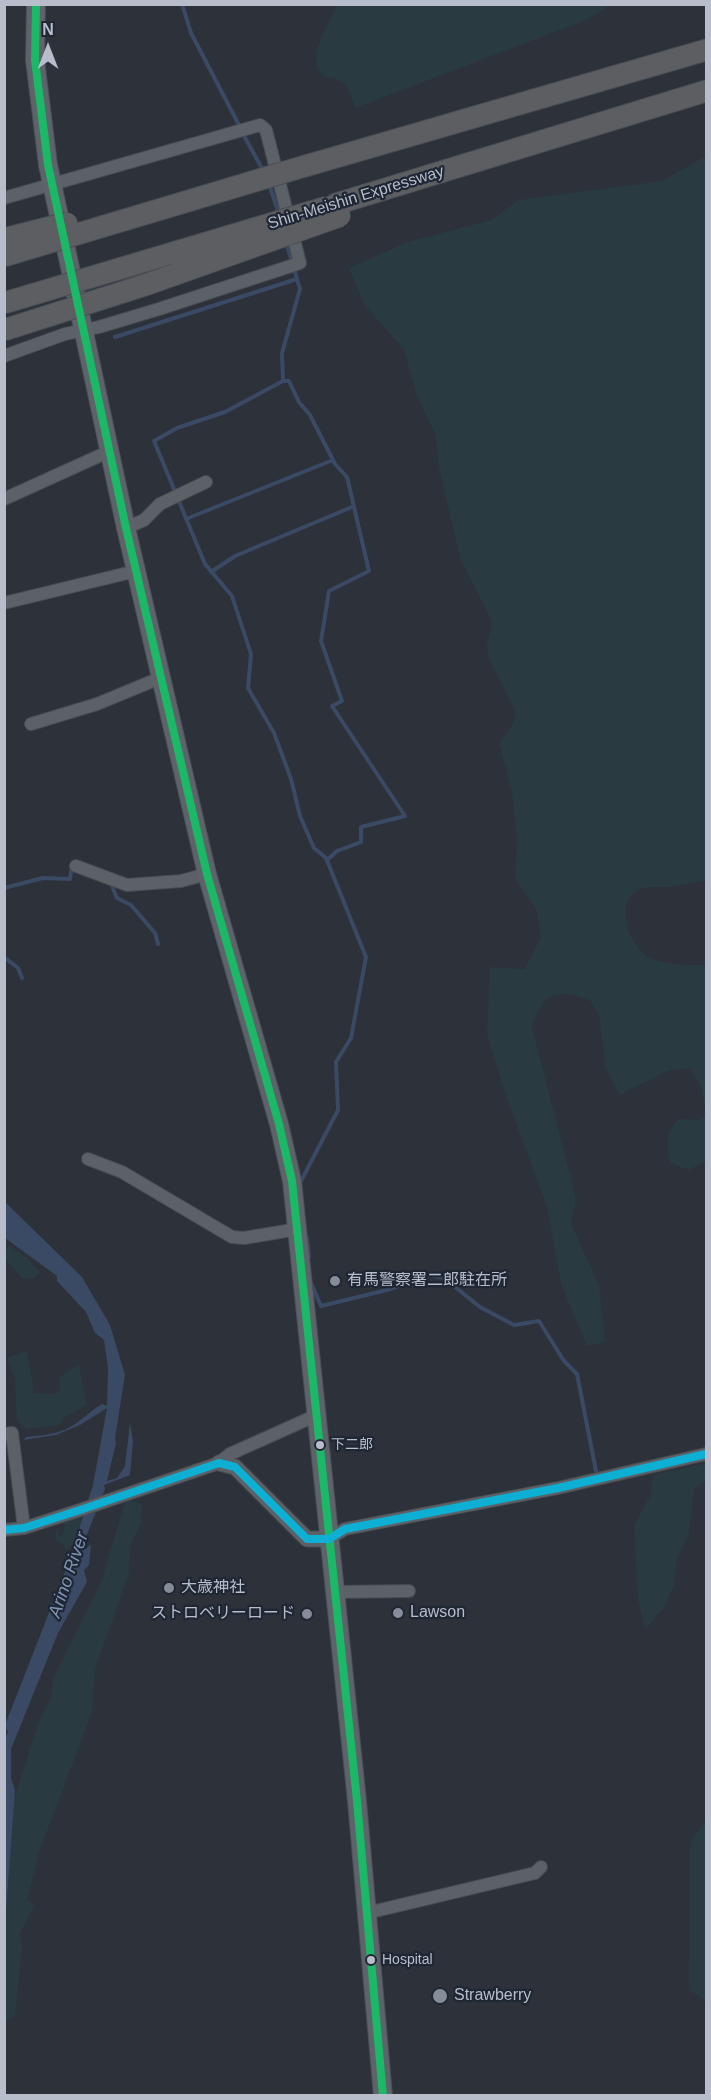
<!DOCTYPE html>
<html>
<head>
<meta charset="utf-8">
<style>
  body { margin:0 }
  #map { position:relative; width:711px; height:2100px; overflow:hidden; background:#2c313a; font-family:Arial,sans-serif }
  canvas { display:block }
  .frame { position:absolute; inset:0; border:6px solid #b7bdca; pointer-events:none }
  .north { position:absolute; left:18px; top:18px; width:60px; height:60px; -webkit-text-stroke:4px #1f2735; paint-order:stroke; rotate:0deg; font-size:16px; font-weight:700; line-height:24px; text-align:center; color:#b7bdca }
  .north::after { content:''; display:block; margin:auto; width:21px; height:27px; background:#b7bdca; clip-path:polygon(50% 0,100% 100%,50% 72%,0 100%) }
</style>
</head>
<body>
<div id="map">
<canvas width="711" height="2100"></canvas>
<div class="frame"></div>
<div class="north">N</div>
</div>
<script>
const ctx = document.querySelector('canvas').getContext('2d');
ctx.lineJoin = 'round';
function fill(path, color) { ctx.fillStyle = color; ctx.fill(path, 'evenodd'); }
function trace(path, color, width, dash) { ctx.strokeStyle = color; ctx.lineWidth = width; ctx.lineCap = dash ? 'butt' : 'round'; ctx.setLineDash(dash || []); ctx.stroke(path); }
function write(font, color, halo, rows, align = 'center') {
  ctx.font = font + ' Arial,"Noto Sans JP",sans-serif'; ctx.lineWidth = 4.5; ctx.setLineDash([]); ctx.textBaseline = 'middle'; ctx.strokeStyle = halo; ctx.fillStyle = color; for (const [text, x, y, turn = 0] of rows) {
    ctx.save(); ctx.translate(x, y); ctx.rotate((+turn || 0) * Math.PI / 180); ctx.textAlign = isNaN(turn) ? turn : align; if (halo) ctx.strokeText(text, 0, 0); ctx.fillText(text, 0, 0); ctx.restore();
  }
}
fill(new Path2D(`
  M338,5v-1l272,1 -24,15 -231,88c-4,-13 -6,-24 -20,-29 -4,-1 -10,-2 -13,-5 -17,-15 8,-55 16,-69z
  M706,156v724c-11,2 -24,5 -36,7 -10,1 -23,-2 -32,3 -25,13 -8,60 14,69 16,6 38,6 54,6v149l-5,-28 -11,-18 -22,3 -49,24 -13,-27 -7,-52 -9,-16c-34,-12 -48,-8 -58,27l44,172 -5,25 28,61 6,57 -18,4 -26,-62 -14,-77 -42,-114 -18,-59 3,-67 34,2 17,-31 -4,-27 -22,-33 2,-37 -5,-49 -13,-49 15,-20 1,-14 -26,-49 -2,-16 5,-23 -31,-60 -21,-88 -5,-40 -18,-37 -13,-46 -40,-46 -15,-36 56,-25 86,-23 28,-20 143,-19z
  M706,1115v46l-17,9 -19,-7c-3,-16 -5,-32 9,-44l20,1z
  M8,1245l20,13 12,15 -6,5 -11,1 -18,-20v-12l2,2z
  M27,1351l7,42 21,1 5,-4 -1,-13 20,-12 8,40 -23,13 -5,7 -32,4 -10,-8 -2,-41 -8,-22z
  M706,1463v17l-12,9 -5,44 -12,26 -3,26 -8,19 -18,23 -4,-3 -6,-25 -4,-73 16,-30 3,-21z
  M126,1499l16,5 -1,19 -11,24 -1,25 -34,98 -3,42 -53,140 -12,48 7,5 -14,28 2,16 -7,66 -10,7 -1,-121 9,-99 25,-78 13,-27 2,-18 47,-94z
  M81,1515c2,12 -5,31 -16,36l-1,-7 -7,-3 -2,-9 2,-4 2,8h3l3,-12 -6,-1z
  M706,1821v180l-17,-11 1,-140 1,-9z`), '#293b40');
fill(new Path2D(`
  M5,1202l77,75 28,48 15,50 -10,63 1,5 -9,38 10,-3 8,-12 5,-43 3,18 -3,34 -26,10 1,4 -23,58 4,2 5,-5 -2,21 -5,5 3,12 -29,51 -47,116v29l4,12 -10,134 -1,-184 4,-8 -3,-7 63,-161 25,-79 14,-77 -27,17 -24,10 -32,5 2,-3c20,-2 36,-3 52,-15 8,-6 15,-13 24,-18l5,2 1,-38 -4,-28 -9,-7 -9,-21 -29,-31v-5l-52,-38z`), '#3b4a64');
trace(new Path2D(`
  M182,4l9,29 49,94
  M243,134l21,38
  M269,184l10,30
  M286,242l14,47 -18,64 1,28 -58,31 -48,16 -23,13 51,123 27,32 19,58 -3,34 26,45 17,46 9,37 14,32 12,10 40,99 -15,81 -15,24 2,48 -38,73
  M115,337l182,-58
  M283,381h6l10,21 11,13 25,49 12,13 22,94 -40,20 -8,50 21,60 -10,5 73,110 -44,11v15l-24,9 -10,9
  M186,519l147,-59
  M211,572l24,-16 117,-49
  M111,884l6,14 14,7 24,28 3,11
  M4,888l39,-10 27,1 1,-8
  M4,957l14,11 4,10
  M307,1238l2,19
  M311,1283l10,23 66,-16 42,-15 15,3 36,29 34,18 25,-4 25,40 13,13 19,97`), '#3b4a64', 4);
const minor = new Path2D(`
  M4,198l256,-73 6,5 34,133 -141,46 -60,18 -34,7 -61,22
  M4,499l106,-48
  M126,528l18,-8 16,-16 46,-22
  M4,603l132,-32
  M31,724l66,-20 63,-26
  M76,866l51,19 54,-4 26,-7
  M88,1159l34,13 110,65 12,1 54,-9
  M4,1434l8,-1 12,95
  M4,1530l20,-2 56,-18 139,-47 11,-9 87,-39
  M329,1539l16,-10 213,-41 148,-34
  M335,1592l74,-1
  M367,1913l168,-40 6,-6`);
const tertiary = new Path2D(`
  M219,1463l16,4 72,72h22`);
const primary = new Path2D(`
  M36,4l-1,56 13,105 78,363 81,346 72,250 13,57 65,620 26,295`);
const motorway = new Path2D(`
  M295,169l411,-119
  M336,204l370,-113`);
trace(minor, '#484c52', 14);
trace(tertiary, '#484c52', 17);
trace(primary, '#4a4e57', 20);
trace(motorway, '#494d55', 23);
trace(minor, '#5c6067', 12);
trace(tertiary, '#5c6067', 15);
trace(primary, '#5e6269', 18);
trace(motorway, '#5c5e61', 21);
const motorwayBridge = new Path2D(`
  M4,239l63,-16
  M4,256l291,-87
  M4,303l323,-96
  M4,330l144,-46 192,-68`);
trace(motorwayBridge, '#494d55', 23, []);
trace(motorwayBridge, '#5c5e61', 21);
trace(new Path2D(`
  M36,4l-1,56 13,105 78,363 81,346 72,250 13,57 65,620 26,295`), '#1ab867', 8);
trace(new Path2D(`
  M4,1530l20,-2 56,-18 139,-47 16,4 72,72h22l16,-10 213,-41 148,-34`), '#0dafd3', 8);
for (const [x, y, r, color] of [
  [335,1281,6,"#868c98"],
  [320,1445,5,"#b7bdca"],
  [169,1588,6,"#868c98"],
  [398,1613,6,"#868c98"],
  [307,1614,6,"#868c98"],
  [371,1960,5,"#b7bdca"],
  [440,1996,8,"#868c98"]
]) { const dot = new Path2D(); dot.arc(x, y, r, 0, 2 * Math.PI); ctx.fillStyle = color; ctx.fill(dot); trace(dot, '#1f2735', 2); }
write('14px', '#b7bdca', '#1f2735', [
  ["下二郎",331,1445],
  ["Hospital",382,1960]
], 'left');
write('16px', '#b7bdca', '#1f2735', [
  ["Shin-Meishin Expressway",356,198,-17]
]);
write('16px', '#b7bdca', '#1f2735', [
  ["有馬警察署二郎駐在所",347,1281],
  ["大歳神社",181,1588],
  ["Lawson",410,1613],
  ["ストロベリーロード",295,1614,"right"],
  ["Strawberry",454,1996]
], 'left');
write('italic 18px', '#7f92b1', '#1f2735', [
  ["Arino River",69,1575,-71]
]);
</script>
</body>
</html>
